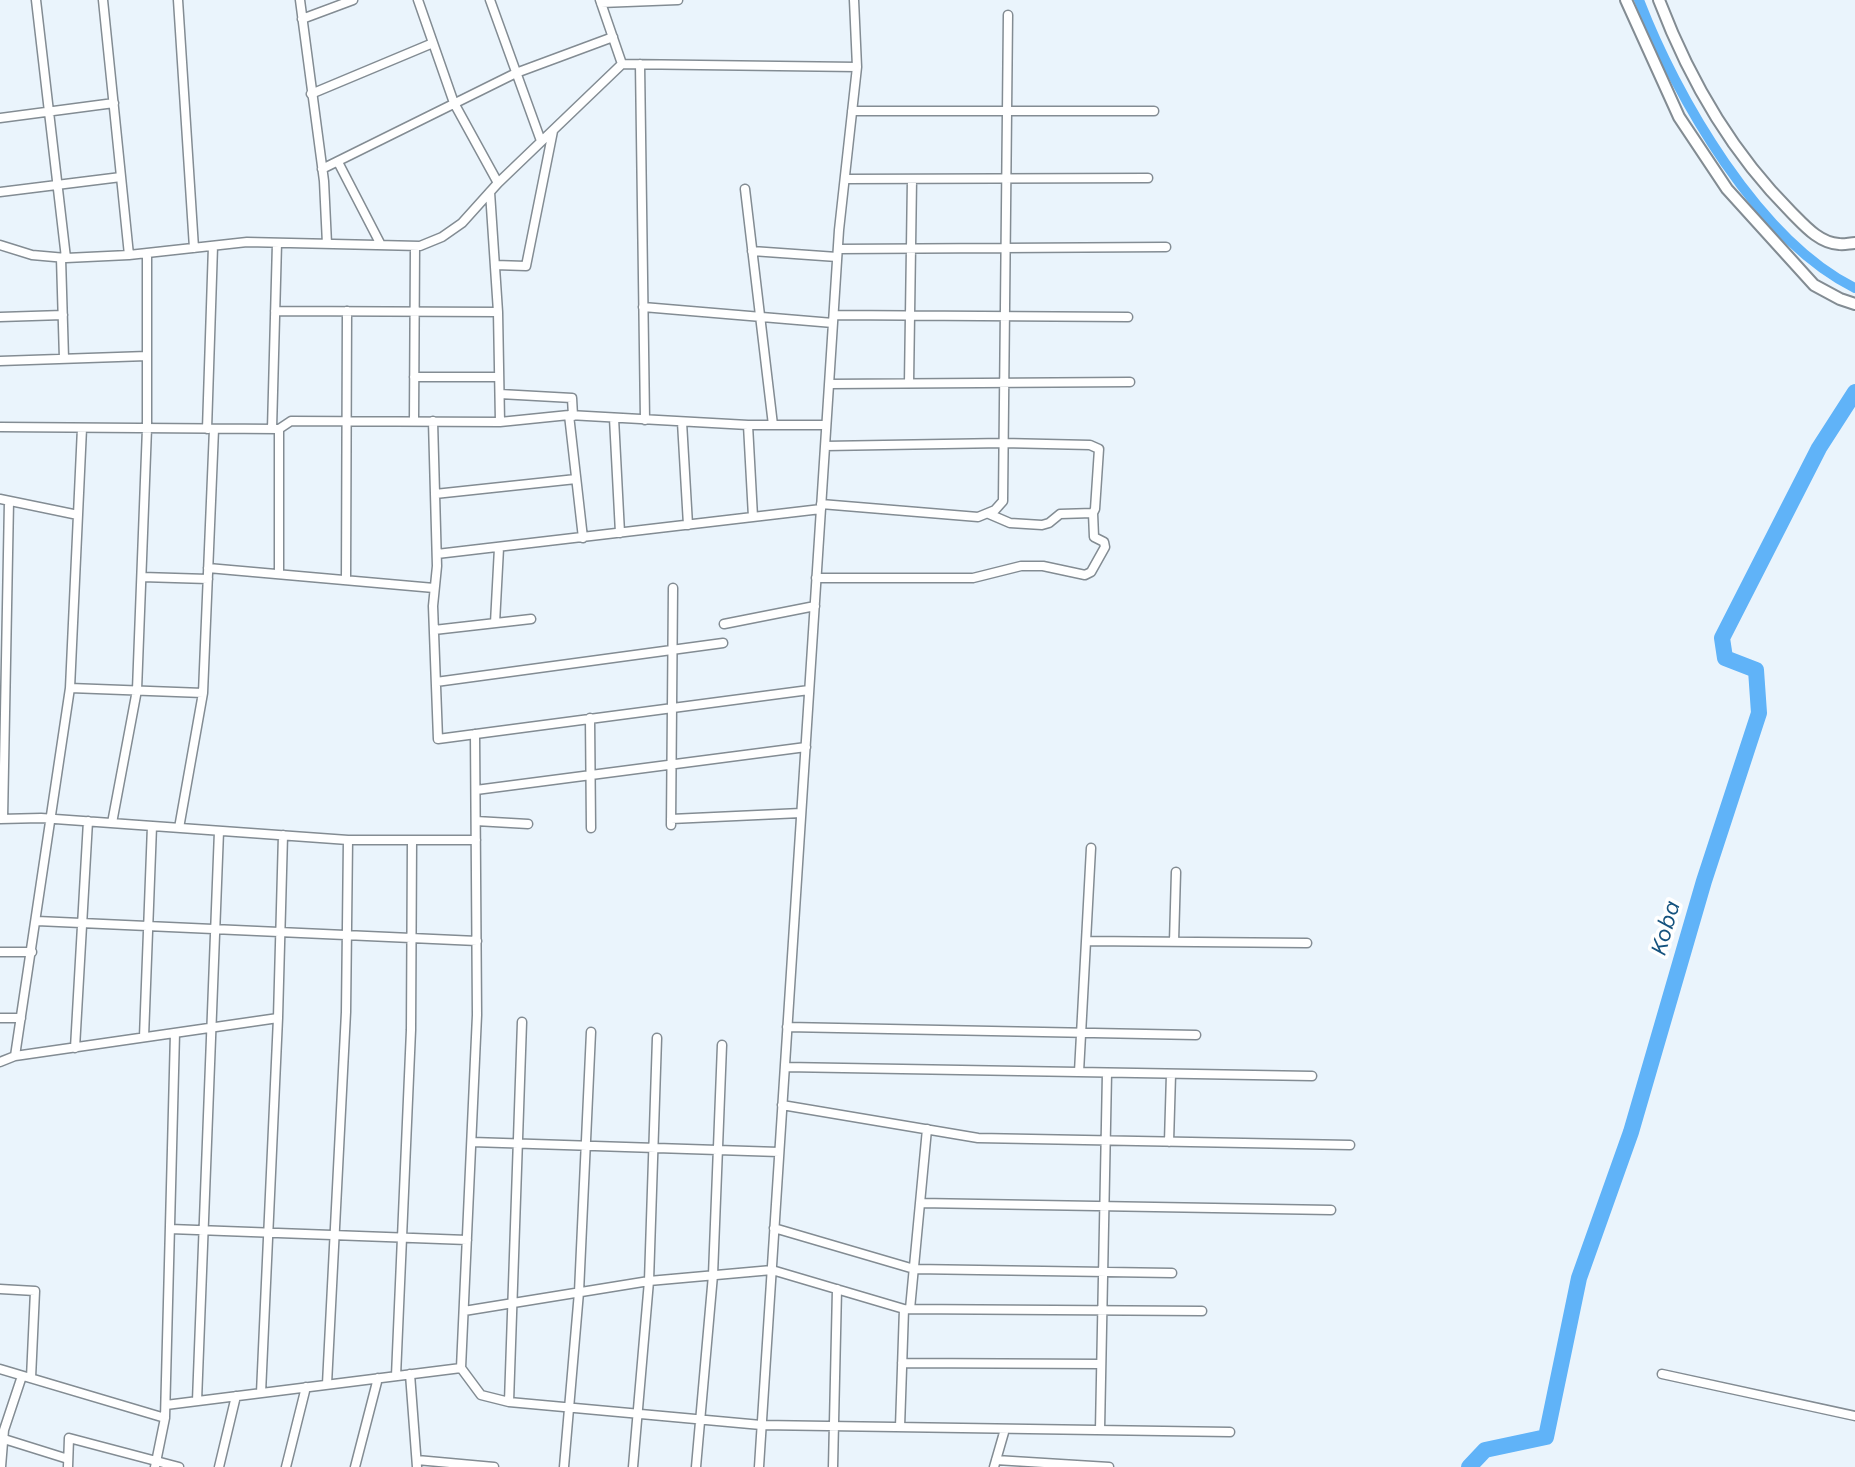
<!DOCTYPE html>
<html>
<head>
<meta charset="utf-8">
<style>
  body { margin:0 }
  canvas { display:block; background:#eaf4fc }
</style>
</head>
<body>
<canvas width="1855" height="1467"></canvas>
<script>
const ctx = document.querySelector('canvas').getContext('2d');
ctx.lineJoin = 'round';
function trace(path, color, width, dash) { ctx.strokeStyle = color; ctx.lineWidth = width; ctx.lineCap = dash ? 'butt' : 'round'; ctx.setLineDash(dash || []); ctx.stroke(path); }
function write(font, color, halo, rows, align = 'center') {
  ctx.font = font + ' "Work Sans",sans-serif'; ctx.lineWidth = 7; ctx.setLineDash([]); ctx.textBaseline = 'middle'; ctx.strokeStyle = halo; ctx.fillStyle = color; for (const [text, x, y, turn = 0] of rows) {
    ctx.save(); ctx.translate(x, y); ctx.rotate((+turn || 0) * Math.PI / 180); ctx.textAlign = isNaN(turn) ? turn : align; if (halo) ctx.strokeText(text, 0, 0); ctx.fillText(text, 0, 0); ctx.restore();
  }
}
trace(new Path2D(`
  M1639,0c37,97 120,241 216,288`), '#60b3f8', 10);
trace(new Path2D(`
  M1469,1467l16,-17 61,-13 33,-159 52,-146 73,-251 55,-168 -3,-43 -31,-12 -3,-20 97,-190 36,-56`), '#60b3f8', 16);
const street = new Path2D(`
  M36,0l30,258
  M103,0l26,255
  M178,0l16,248
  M300,0l24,181 3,63
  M418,0l36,103 44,80
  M490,0l51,141
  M600,0l22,64
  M601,3l77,-3
  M302,19l51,-19
  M640,64l5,356
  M311,94l122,-51
  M852,111h302
  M0,118l114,-15
  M338,162l43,83
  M322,169l194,-96 97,-36
  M845,179l303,-1
  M745,189l28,236
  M0,192l121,-15
  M490,192l8,120 2,110
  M0,245l32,10 34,3 63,-3 118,-13 173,4 22,-9 20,-14 36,-40 124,-119 235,3
  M838,249l328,-2
  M752,251l85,6
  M61,258l3,101
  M495,265l31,1 27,-135
  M643,307l190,16
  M275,311l223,1
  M834,315l294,2
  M0,317l63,-2
  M0,361l147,-5
  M414,377h85
  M909,383l3,-204
  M829,384l301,-2
  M500,394l72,4 1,18
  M569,415l14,123
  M614,418l6,115
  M414,421l1,-175
  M433,421l4,145 -4,40 5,133 371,-49
  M682,422l6,103
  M748,425l5,92
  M0,427l279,2 12,-8 209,1 69,-7 179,10h78
  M207,429l6,-183
  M272,429l5,-186
  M279,429v145
  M825,446l178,-3 87,2 9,4 -4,60 -2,4 -33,1 -11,9 -7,2 -32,-2 -21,-9
  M435,494l141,-15
  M0,499l78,16
  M821,504l157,13 17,-7 8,-9 5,-486
  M437,554l384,-45
  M208,568l226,20
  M142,577l66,2
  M816,578h157l48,-12h22l42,9 6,-3 14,-25 -1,-5 -10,-5 -1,-24
  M346,580l1,-269
  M495,623l4,-75
  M724,624l91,-18
  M434,630l97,-11
  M436,682l287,-39
  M70,688l133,5
  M590,718l1,110
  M475,734l2,281 -16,353 20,27 28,7 252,23 469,7
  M476,790l330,-43
  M0,819l41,-1 307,22h128
  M3,819l6,-318
  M671,819l130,-6
  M476,821l52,3
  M112,823l25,-133 10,-262v-175
  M671,825l2,-237
  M179,828l24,-135 11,-264
  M37,921l440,20
  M1086,941l221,2
  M1174,942l2,-70
  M0,952h32
  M0,1018h21
  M787,1027l409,8
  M144,1037l8,-211
  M75,1048l13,-227
  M15,1056l55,-368 12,-260
  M0,1062l15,-6 263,-38
  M785,1067l527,9
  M1079,1072l12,-224
  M782,1105l196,33 372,7
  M472,1142l307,10
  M1169,1142l2,-68
  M920,1203l411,7
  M774,1228l140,41 258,4
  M170,1229l297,11
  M0,1289l35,2 -4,87
  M910,1309l17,-180
  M464,1311l185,-30 123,-11 132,39 298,2
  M902,1363l199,1
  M0,1369l165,49
  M410,1374l7,93
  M1662,1374l193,42
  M396,1376l15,-346 1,-190
  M327,1384l19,-372 2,-172
  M261,1393l17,-375 5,-183
  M197,1401l22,-570
  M509,1402l13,-380
  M166,1405l295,-37
  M900,1427l4,-118
  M1100,1430l7,-357
  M4,1439l64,20
  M417,1460l77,7
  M996,1460l113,7
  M1,1467l3,-37 18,-54
  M68,1467l1,-29 110,29
  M155,1467l10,-49 10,-385
  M219,1467l17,-71
  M286,1467l20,-80
  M355,1467l23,-89
  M564,1467l15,-175 12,-260
  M633,1467l16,-186 8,-243
  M696,1467l17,-192 9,-230
  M759,1467l80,-1237 18,-163 -3,-67
  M833,1467l4,-178
  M994,1467l11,-38`);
const secondary = new Path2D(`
  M1626,0l53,117 48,72 87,96 26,14 15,5
  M1659,0c30,79 72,152 132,212 13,13 28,31 48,32 5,1 11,-1 16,-1`);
trace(street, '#838c93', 11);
trace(secondary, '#838c93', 14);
trace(street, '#fff', 8);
trace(secondary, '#fff', 10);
write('italic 23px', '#14527e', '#fff', [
  ["Koba",1666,928,-74]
]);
</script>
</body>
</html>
